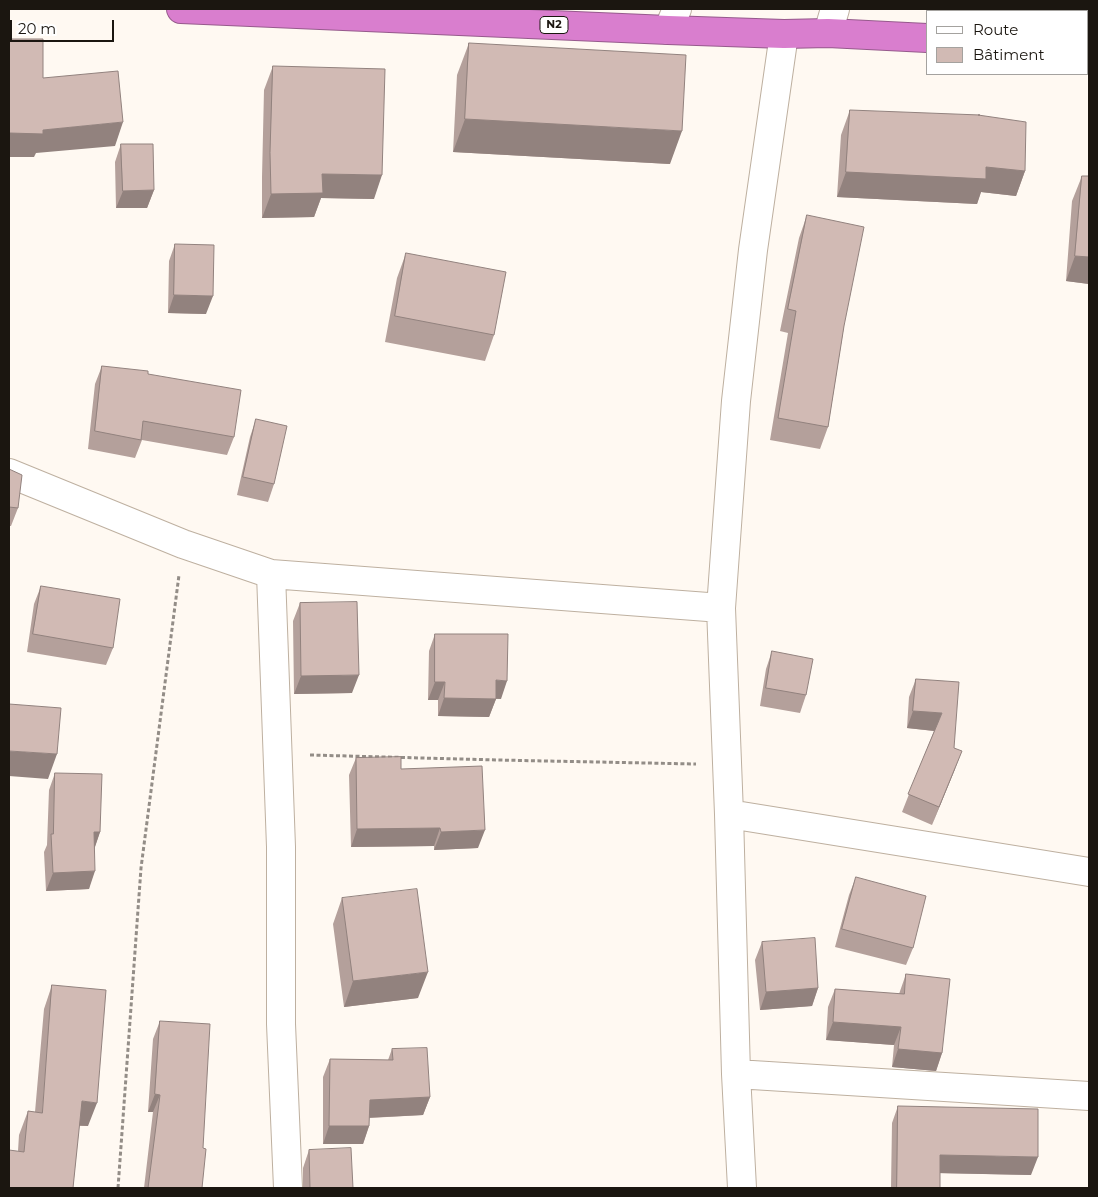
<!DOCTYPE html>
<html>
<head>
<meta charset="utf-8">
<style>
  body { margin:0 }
  #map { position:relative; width:1098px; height:1197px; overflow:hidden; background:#fff9f2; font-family:Montserrat,sans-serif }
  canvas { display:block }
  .frame { position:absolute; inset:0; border:10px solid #1b1610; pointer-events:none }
  .legend { position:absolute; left:926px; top:10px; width:162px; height:65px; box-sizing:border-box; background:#fff; border:1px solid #a4a29f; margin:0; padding:6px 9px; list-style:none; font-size:15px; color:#1b1610 }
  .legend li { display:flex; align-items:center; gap:10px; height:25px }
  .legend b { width:25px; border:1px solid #a4a29f }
  .scale { position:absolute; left:10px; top:20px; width:104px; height:22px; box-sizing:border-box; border:2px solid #1b1610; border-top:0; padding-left:6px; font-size:15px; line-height:18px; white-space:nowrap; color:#1b1610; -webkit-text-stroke:4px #fff; paint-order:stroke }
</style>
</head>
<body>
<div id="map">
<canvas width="1098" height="1197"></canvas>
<div class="frame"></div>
<ul class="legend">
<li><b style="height:6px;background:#fff"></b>Route</li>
<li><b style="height:14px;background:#d1bab4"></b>Bâtiment</li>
</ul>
<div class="scale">20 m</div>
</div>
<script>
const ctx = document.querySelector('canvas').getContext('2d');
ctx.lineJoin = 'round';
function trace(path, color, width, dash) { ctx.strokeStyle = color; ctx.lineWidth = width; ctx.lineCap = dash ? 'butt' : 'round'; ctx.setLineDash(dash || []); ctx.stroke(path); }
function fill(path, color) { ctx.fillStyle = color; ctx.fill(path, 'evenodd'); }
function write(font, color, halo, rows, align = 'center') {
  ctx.font = font + ' Montserrat,sans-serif'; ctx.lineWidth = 4; ctx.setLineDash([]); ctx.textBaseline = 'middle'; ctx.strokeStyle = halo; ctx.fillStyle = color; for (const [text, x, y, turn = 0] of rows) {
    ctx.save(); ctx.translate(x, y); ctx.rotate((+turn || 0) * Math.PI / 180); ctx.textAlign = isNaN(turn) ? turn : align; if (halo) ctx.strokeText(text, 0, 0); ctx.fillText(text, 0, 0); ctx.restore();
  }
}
const minor = new Path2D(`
  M668,30l9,-21
  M828,33l7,-24
  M9,473l174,71 88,30 450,34
  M271,574l10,273v177l7,164
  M729,814l360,58
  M736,1074l-7,-260 -8,-206 15,-207 17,-151 31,-216
  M742,1188l-6,-114 353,22`);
const highway = new Path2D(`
  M181,9l487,21 116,4 44,-1 99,5
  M1087,47h2`);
trace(minor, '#beb0a0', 30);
trace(highway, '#965a8c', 30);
trace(new Path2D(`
  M310,755l187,5 199,4
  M118,1188l23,-320 38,-293`), '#938d87', 3, [4, 2.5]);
trace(minor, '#fff', 28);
trace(highway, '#d97ece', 28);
fill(new Path2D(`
  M469,43l201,121 -217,-12 4,-77z
  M273,66l101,133 -53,-1 -7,19 -52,1v-41l2,-87z
  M850,110l175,61 -9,25 -35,-4 -4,12 -140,-7 4,-62z
  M121,144l33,46 -7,18h-31l-1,-46z
  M1082,176h7v108l-23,-3 6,-80z
  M807,215l37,111 -16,101 -8,22 -50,-9 18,-107 -8,-2 19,-93z
  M175,244l31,70 -38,-1 1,-52z
  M406,253l88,82 -9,26 -100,-19 12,-64z
  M102,366l46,8 86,63 -7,18 -85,-15 -7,18 -47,-9 7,-65z
  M256,419l18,65 -6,18 -31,-7 13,-58z
  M9,469l9,39 -7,18h-2z
  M41,586l72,62 -7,17 -79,-13 7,-48z
  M300,603l52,90 -58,1 -1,-73z
  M435,634l66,65h-5l-7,18 -51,-1v-16h-10l1,-49z
  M772,651l34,44 -6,18 -40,-7 6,-37z
  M916,679l38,69 1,21 -23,56 -30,-13 32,-81 -27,-3 2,-31z
  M356,758l45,11 77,79 -44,2v-4l-83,1 -2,-72z
  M55,773l45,59 -6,17 -5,40 -43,2 -2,-39 3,-7 2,-55z
  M856,877l57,71 -7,17 -71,-18 14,-52z
  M342,898l76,100 -74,9 -11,-83z
  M762,942l56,46 -6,18 -52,4 -5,-50z
  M906,974l36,79 -6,18 -44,-4 2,-22 -68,-5 2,-33 7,-18 64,5z
  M52,985l36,141h-9l-6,62 -55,-37 1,-16 9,-24 7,1 9,-103z
  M160,1021l43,127 -1,40h-58l9,-76h-5l5,-73z
  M392,1049l38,48 -7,18 -54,3v8l-6,18h-40v-67l7,-18 58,1z
  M898,1106l133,69 -91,-2v15h-49l1,-65z
  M309,1150l44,38h-50v-20z`), '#b4a09b');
fill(new Path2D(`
  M465,119l217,12 -12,33 -217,-12z
  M123,122l-8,24 -79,7 -2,4h-25v-24z
  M986,167l39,4 -9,25 -35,-4 -4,12 -140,-7 9,-25z
  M322,174l60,1 -8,24 -53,-1 -7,19 -52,1 9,-24z
  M154,190l-7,18h-31l7,-17z
  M1075,256l14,1v27l-23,-3z
  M174,295l39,1 -7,18 -38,-1z
  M359,675l-7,18 -58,1 7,-18z
  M496,680l11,1 -6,18 -12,-1z
  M435,682h10l-7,18h-10z
  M444,698l52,1 -7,18 -51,-1z
  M913,711l29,2 -7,18 -28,-3z
  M9,751l48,3 -9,25 -39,-3z
  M962,751l-7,18 -23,56 7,-18z
  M440,828l-6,18 -83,1 6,-18z
  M485,830l-7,18 -44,2 7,-18z
  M94,832h6l-6,18z
  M95,871l-6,18 -43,2 7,-18z
  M428,972l-10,26 -74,9 9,-26z
  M818,988l-6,18 -52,4 6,-18z
  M833,1022l68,5 -7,18 -68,-5z
  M898,1049l44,4 -6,18 -44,-4z
  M155,1094l5,1 -7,17h-5z
  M430,1097l-7,18 -60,3 7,-18z
  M82,1101l15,2 -9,23 -15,-1z
  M329,1126h40l-6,18h-40z
  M940,1155l98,2 -7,18 -97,-2z`), '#92827e');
const building = new Path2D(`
  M9,39h34v39l75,-7 5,51 -80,8v4l-34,-1z
  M469,43l217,12 -4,76 -217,-12z
  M273,66l112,3 -3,106 -60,-1 1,19 -52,1 -1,-41z
  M850,110l130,5h-2l48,7 -1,49 -39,-4v12l-140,-7z
  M121,144h32l1,46 -31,1z
  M1082,176h7v81l-14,-1z
  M807,215l57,12 -20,99 -16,101 -50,-9 18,-107 -8,-2z
  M175,244l39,1 -1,51 -39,-1z
  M406,253l100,19 -12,63 -99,-19z
  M102,366l46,5v3l93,16 -7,47 -91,-16 -2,19 -46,-9z
  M256,419l31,7 -13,58 -31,-7z
  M9,469l13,6 -4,33 -9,-1z
  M41,586l79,13 -7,49 -80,-14z
  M357,602l2,73 -58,1 -1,-73z
  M435,634h73l-1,47 -11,-1v19l-52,-1 1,-16h-10z
  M772,651l41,8 -7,36 -40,-7z
  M916,679l43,3 -5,66 8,3 -23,56 -31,-13 34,-81 -29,-2z
  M9,704l52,4 -4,46 -48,-3z
  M401,757v12l81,-3 3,64 -44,2 -1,-4 -83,1 -1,-71z
  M55,773l47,1 -2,58h-6l1,39 -42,2 -2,-39h2z
  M856,877l70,19 -13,52 -71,-19z
  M417,889l11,83 -75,9 -11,-83z
  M815,938l3,50 -52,4 -4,-50z
  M906,974l44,5 -8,74 -44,-4 3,-22 -68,-5 2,-33 69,5z
  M52,985l54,5 -9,113 -15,-2 -9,87h-64v-38l15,2 4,-41 14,2z
  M160,1021l50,3 -7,124 3,1 -4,39h-54l12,-93 -5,-1z
  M427,1048l3,49 -60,3 -1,26h-40l1,-67 63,1 -1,-11z
  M898,1106l140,3v48l-98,-2v33h-43z
  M351,1148l2,40h-43l-1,-38z`);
fill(building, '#d1bab4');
trace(building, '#92827e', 1);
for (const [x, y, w] of [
  [554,25,28]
]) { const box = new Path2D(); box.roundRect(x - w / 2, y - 8.5, w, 17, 4); ctx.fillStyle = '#fff'; ctx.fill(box); trace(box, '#1b1610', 1); }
write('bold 11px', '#1b1610', null, [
  ["N2",554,25]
]);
</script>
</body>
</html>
